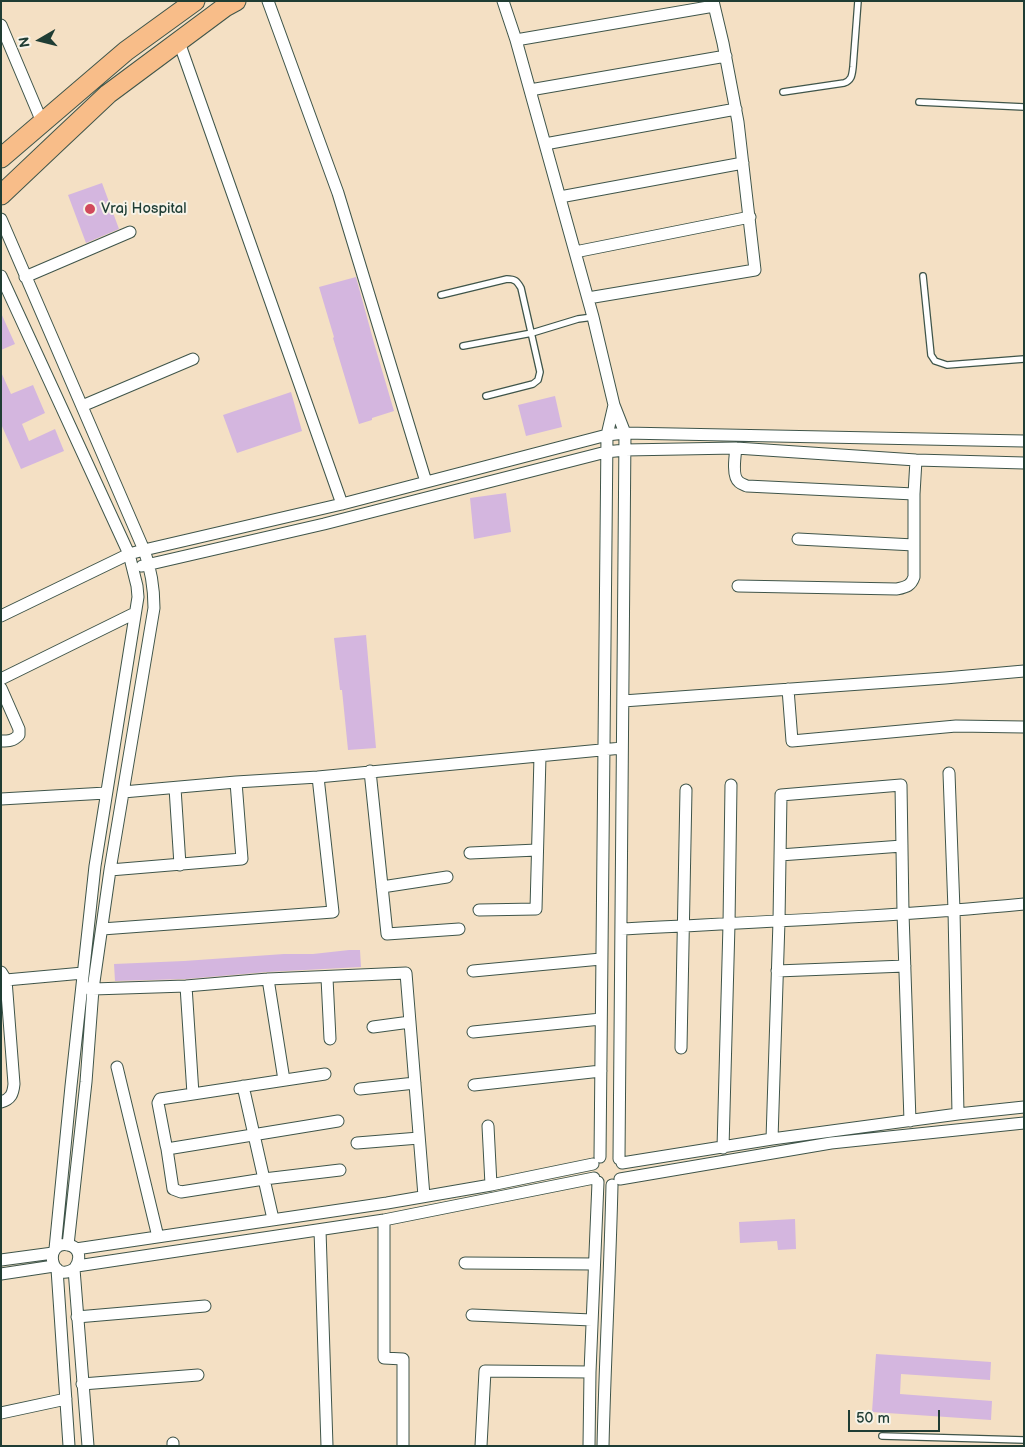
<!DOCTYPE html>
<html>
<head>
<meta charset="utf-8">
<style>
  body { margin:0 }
  #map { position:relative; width:1025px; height:1447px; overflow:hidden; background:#f4e0c4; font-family:"Balsamiq Sans",sans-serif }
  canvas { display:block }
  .frame { position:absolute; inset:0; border:2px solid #1f3d34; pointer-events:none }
  .north { position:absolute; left:15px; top:15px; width:50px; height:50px; -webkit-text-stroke:4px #f7f3e8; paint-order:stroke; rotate:262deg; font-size:14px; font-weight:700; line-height:20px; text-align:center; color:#1f3d34 }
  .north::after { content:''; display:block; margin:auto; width:18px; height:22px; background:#1f3d34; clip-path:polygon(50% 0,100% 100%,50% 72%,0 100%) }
  .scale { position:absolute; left:848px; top:1410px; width:92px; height:22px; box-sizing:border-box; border:2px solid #1f3d34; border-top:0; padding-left:6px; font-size:15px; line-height:18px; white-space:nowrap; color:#1f3d34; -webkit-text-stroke:4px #f7f3e8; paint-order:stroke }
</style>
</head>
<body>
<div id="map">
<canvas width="1025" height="1447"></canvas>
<div class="frame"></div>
<div class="north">N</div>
<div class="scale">50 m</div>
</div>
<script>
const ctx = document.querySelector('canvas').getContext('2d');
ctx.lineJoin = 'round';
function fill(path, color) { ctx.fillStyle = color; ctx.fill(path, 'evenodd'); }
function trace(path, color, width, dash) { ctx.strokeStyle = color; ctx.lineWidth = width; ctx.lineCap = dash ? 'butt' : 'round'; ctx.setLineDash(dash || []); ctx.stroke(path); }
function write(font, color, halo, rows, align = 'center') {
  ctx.font = font + ' "Balsamiq Sans",sans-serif'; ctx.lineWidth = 4; ctx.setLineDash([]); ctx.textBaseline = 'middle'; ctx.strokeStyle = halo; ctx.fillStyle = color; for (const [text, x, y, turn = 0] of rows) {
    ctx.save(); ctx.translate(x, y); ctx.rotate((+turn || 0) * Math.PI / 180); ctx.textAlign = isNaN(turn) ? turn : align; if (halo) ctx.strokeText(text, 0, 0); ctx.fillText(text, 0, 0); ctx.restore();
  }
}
fill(new Path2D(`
  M102,183l17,46 -33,14 -18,-48z
  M356,277l18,66 20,68 -22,7v2l-13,4 -26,-86 1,-1 -15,-50z
  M1,313l14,31 -14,6z
  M1,372l10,22 22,-9 12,28 -23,11 7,17 26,-12 9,22 -43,18 -20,-45z
  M291,392l11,39 -65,22 -14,-38z
  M555,396l7,31 -36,9 -8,-31z
  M506,493l5,39 -37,7 -4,-41z
  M366,635l10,113 -28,2 -6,-60h-2l-6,-52z
  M349,950h11l1,17 -94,5 -81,7 -71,2 -1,-17 70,-3 100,-7h29z
  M795,1219l1,30 -18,1 -1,-9 -37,2 -1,-21z
  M876,1354l115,8 -1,18 -89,-6 -1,20 92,7 -1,19 -119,-8z`), '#d4b6df');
const service = new Path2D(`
  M783,92l61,-9c8,-3 8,-8 9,-16l5,-66
  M919,102l105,5
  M923,276l8,79 4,6 12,4 77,-6
  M441,295l66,-16c8,0 10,2 14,9l19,84 -2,8 -5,4 -47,12
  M463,346l69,-13 46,-14 15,-2
  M882,1436l142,4`);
const minor = new Path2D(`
  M268,1l70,192 88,289
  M503,1l13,39 59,212 18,65 21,88 11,28 -6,726
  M1,25l41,97
  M516,40l198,-34
  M179,42l163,462
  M530,90l196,-34
  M545,144l191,-35
  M560,197l183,-34
  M1,219l143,331c7,19 10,37 10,58l-44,262 -17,119 -7,93 -18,163
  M575,252l175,-35
  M1,276l128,278 8,32 1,11 -43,269 -24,220 -16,163
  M25,277l105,-45
  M588,298l167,-28 -17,-148 -15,-79 -10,-42
  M82,406l111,-47
  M736,448c-1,8 -4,29 3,34 2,2 6,3 8,4l167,8
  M798,539l116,6
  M142,566l182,-42 282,-72 19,-2 111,-2 180,12 108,3
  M738,586l159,3c9,-2 14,-3 17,-12v-83l2,-34
  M1,616l128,-62 15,-4 198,-46 265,-69 18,-2 399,8
  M1,679l134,-66
  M1,688l18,41v6c-6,6 -10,6 -18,6
  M788,689l4,52 164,-15 68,1
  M623,701l322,-23 79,-7
  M370,771l17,163 72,-5
  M949,773l5,137 4,204
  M175,788l5,77
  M123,792l113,-10 82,-5 304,-29
  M1,799l105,-6
  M470,853l67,-3
  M780,855l122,-9
  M110,870l132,-11 -6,-77
  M382,887l65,-10
  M479,910l57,-1 4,-153
  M102,929l231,-17 -15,-135
  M621,929c134,-7 269,-12 403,-25
  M473,971l128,-12
  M777,971l128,-5
  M1,972l5,8 8,104c-1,10 -3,15 -13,18
  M327,978l3,61
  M268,979l16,101
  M6,980l77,-7
  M186,986l7,108
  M87,988l6,1 93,-3 82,-7 138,-6 18,223
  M373,1027l37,-5
  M473,1032l128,-13
  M681,1048l5,-258
  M117,1067l41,170
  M325,1074l-165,25 -2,4 8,42 1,4 171,-28
  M474,1085l127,-14
  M243,1086l30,133
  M360,1089l55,-6
  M488,1126l3,59
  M772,1139l7,-218 2,-126 120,-10 2,128 7,208
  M357,1143l62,-5
  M723,1148l6,-224 2,-139
  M167,1149l6,40 8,3 83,-13 76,-9
  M600,1157l7,-722 7,-30
  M622,1163l150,-24 186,-25 66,-7
  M620,1179l211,-36 193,-20
  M384,1220v138l19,1v87
  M320,1230l7,216
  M76,1249l311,-46 104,-18 102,-21
  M1,1260l52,-7
  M465,1263l129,1
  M77,1266l307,-46 210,-42
  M57,1269l12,177
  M74,1269c-25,15 -30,-29 -6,-24 13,2 13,16 6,24l14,177
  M1,1274l53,-8
  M472,1315l120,5
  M77,1317l128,-11
  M82,1384l116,-9
  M1,1413l65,-14
  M173,1443v3
  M481,1446l4,-75 105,1
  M589,1446l1,-74 8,-190
  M603,1446c2,-87 7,-174 9,-261`);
const trunk = new Path2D(`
  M1,158l125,-107 69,-50
  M1,195l56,-53 51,-48 117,-87 11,-6`);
trace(service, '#3f554a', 8);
trace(minor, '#3f554a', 13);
trace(trunk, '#3f554a', 21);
trace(service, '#fff', 5.5);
trace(minor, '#fff', 11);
trace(trunk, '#f8bd89', 19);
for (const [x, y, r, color] of [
  [90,209,6,"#d1495b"]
]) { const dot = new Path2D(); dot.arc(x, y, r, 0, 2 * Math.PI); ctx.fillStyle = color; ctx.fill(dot); trace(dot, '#f7f3e8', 2); }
write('15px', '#1f3d34', '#f7f3e8', [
  ["Vraj Hospital",101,209]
], 'left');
</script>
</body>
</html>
